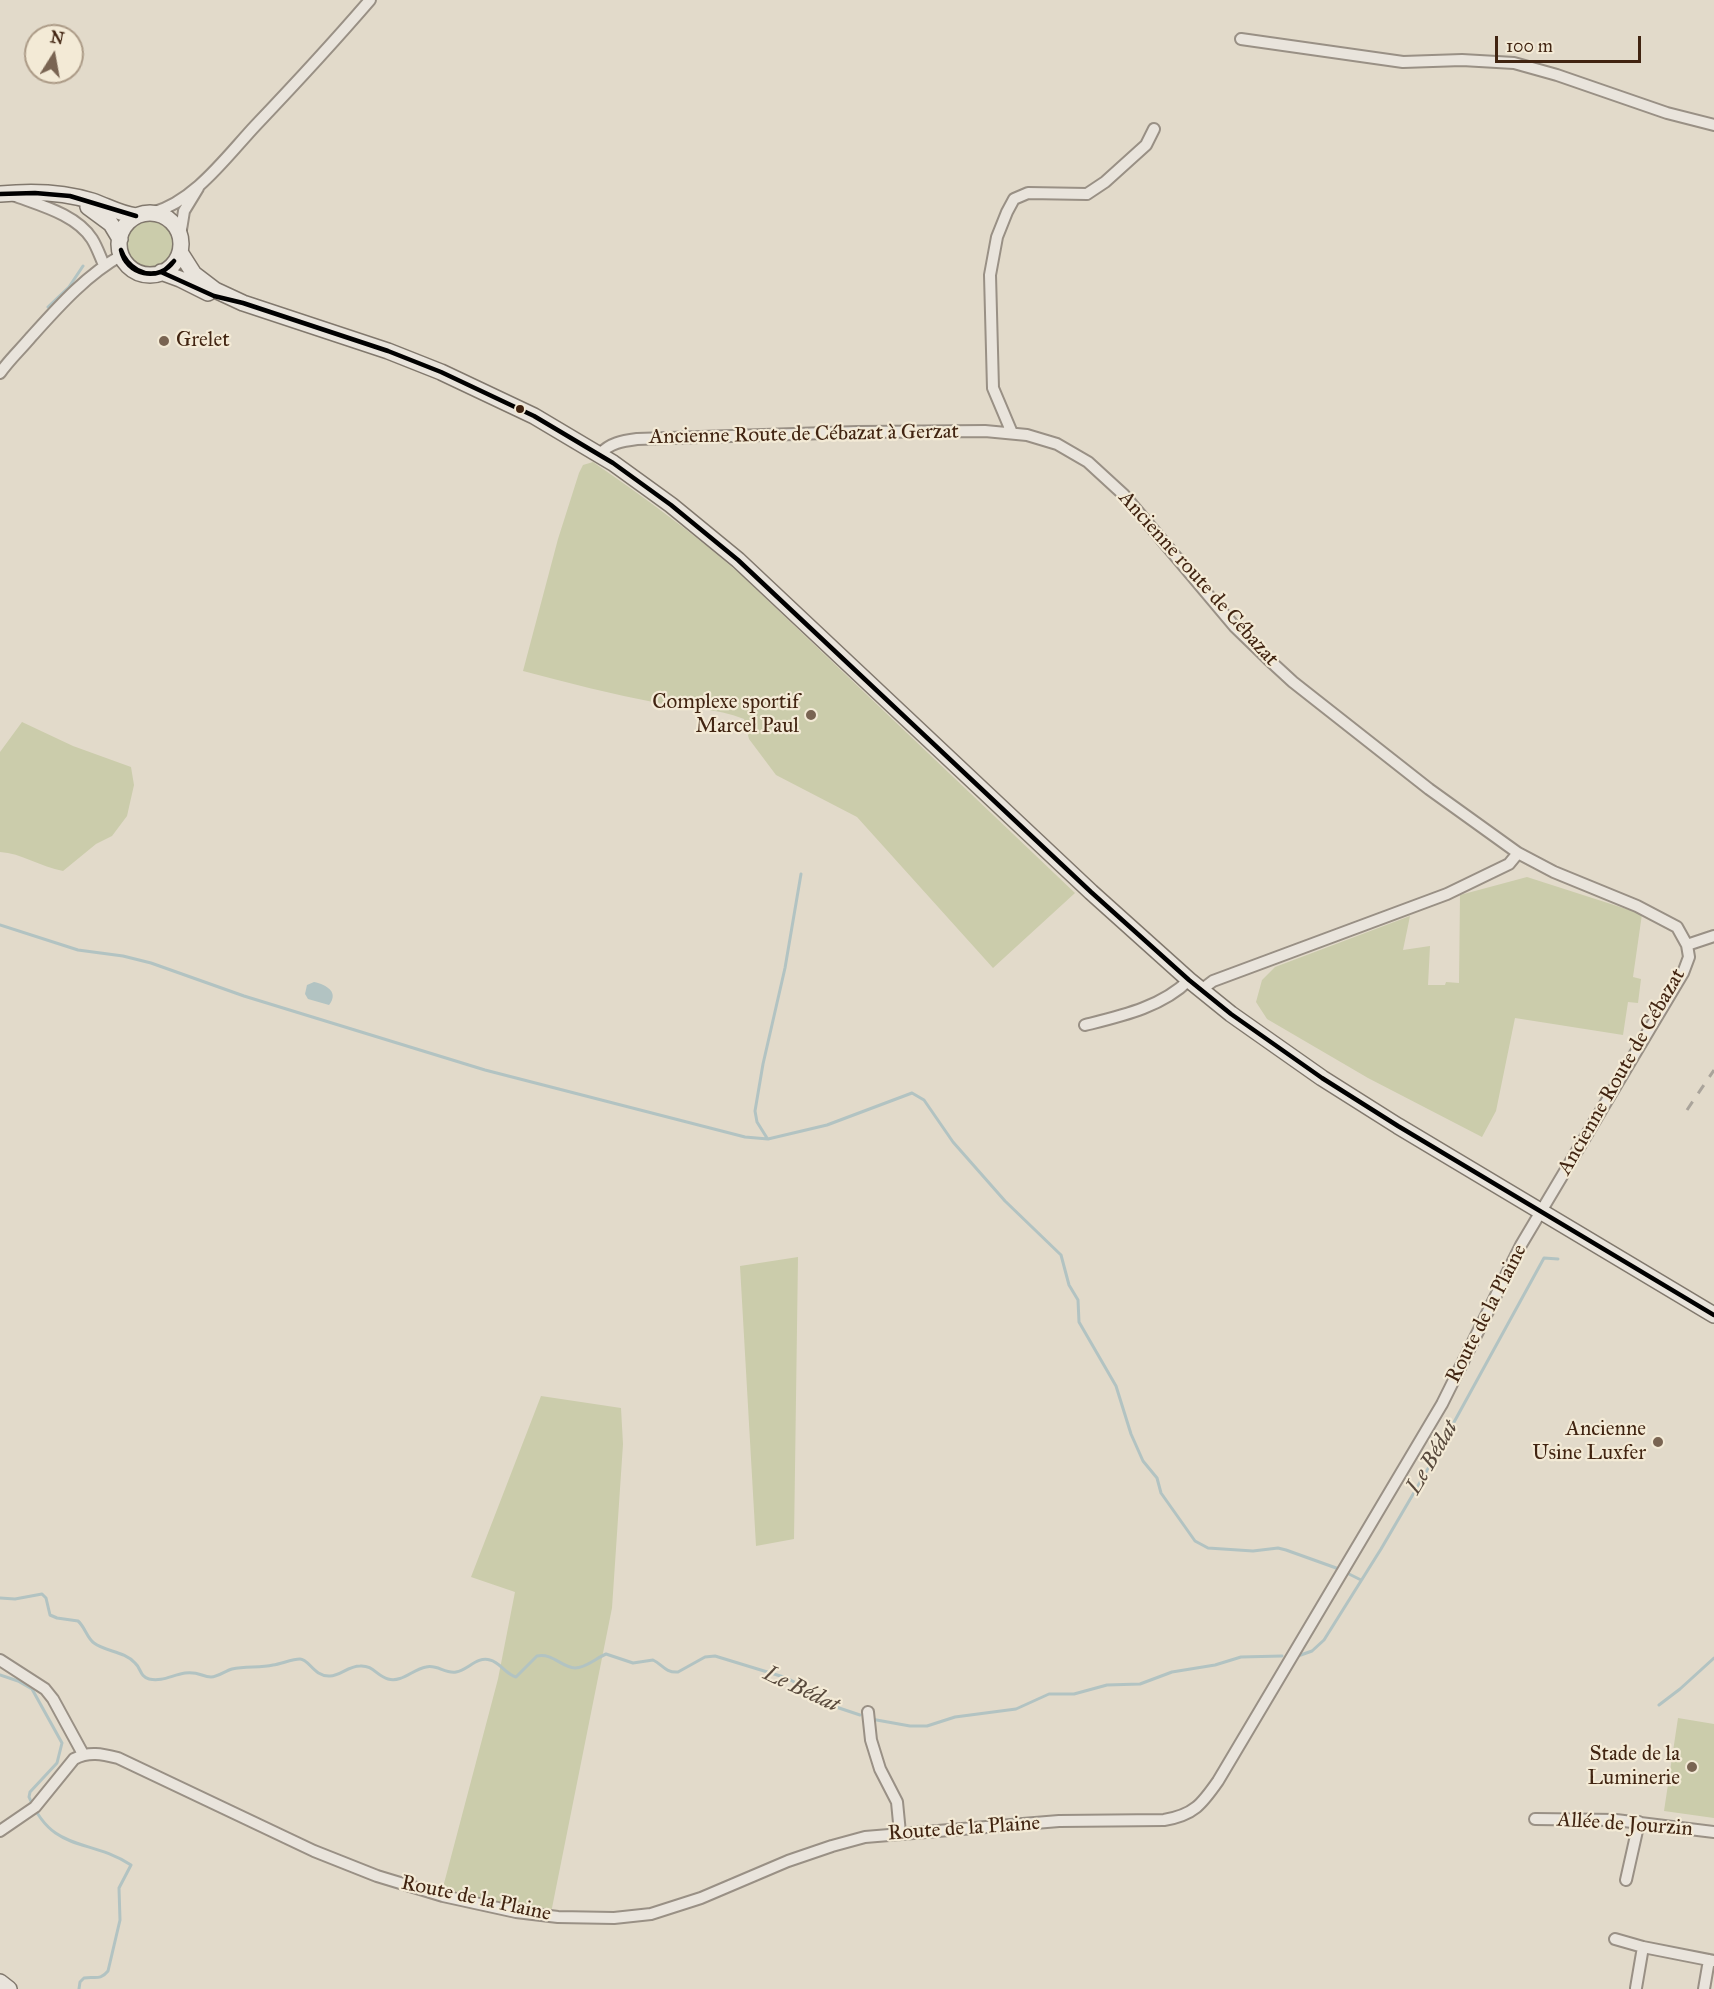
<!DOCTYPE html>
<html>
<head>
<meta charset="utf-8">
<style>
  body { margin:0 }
  #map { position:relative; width:1714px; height:1989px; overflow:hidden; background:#e2daca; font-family:"IM FELL Great Primer",serif }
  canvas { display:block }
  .north { position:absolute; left:24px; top:24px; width:60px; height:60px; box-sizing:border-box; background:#f3ead6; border:2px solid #ac9b87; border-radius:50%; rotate:11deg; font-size:16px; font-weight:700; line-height:24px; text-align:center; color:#412411 }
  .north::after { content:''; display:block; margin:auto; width:21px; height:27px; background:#796452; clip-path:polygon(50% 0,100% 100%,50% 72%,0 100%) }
  .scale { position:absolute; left:1495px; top:36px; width:146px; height:27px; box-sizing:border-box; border:3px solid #412411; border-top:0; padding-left:8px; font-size:18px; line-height:21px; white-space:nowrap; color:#412411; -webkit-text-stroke:4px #f3ead6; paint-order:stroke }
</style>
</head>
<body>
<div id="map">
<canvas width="1714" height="1989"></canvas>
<div class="north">N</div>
<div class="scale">100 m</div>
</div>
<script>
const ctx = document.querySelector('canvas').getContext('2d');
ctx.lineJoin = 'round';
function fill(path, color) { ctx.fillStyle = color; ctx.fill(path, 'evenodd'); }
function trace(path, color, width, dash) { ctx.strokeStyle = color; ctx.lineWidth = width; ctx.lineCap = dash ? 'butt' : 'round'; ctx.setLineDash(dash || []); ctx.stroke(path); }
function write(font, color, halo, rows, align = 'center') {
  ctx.font = font + ' "IM FELL Great Primer",serif'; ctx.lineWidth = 4.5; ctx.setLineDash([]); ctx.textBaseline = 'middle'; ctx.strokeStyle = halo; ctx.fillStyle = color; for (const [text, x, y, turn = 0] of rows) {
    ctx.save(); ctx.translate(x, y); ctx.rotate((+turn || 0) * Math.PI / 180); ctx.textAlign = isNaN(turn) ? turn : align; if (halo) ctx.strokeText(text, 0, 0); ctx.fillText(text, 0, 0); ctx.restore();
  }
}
fill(new Path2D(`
  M127 244a23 23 0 1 1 46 0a23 23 0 1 1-46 0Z
  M593,462c51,35 100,71 146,111l336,320 -82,75 -136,-151 -81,-42 -27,-36 -5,-20c-28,-11 -57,-11 -86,-16 -46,-9 -90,-20 -135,-32l35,-132 21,-66 4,-8z
  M22,722l51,24 58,21 3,18 -7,31 -15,20 -16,8 -33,27c-22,-4 -42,-18 -63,-19v-100z
  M1527,877l115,37 -9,63 8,2 -3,24 -10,-1 -5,33 -108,-17 -19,93 -14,26 -114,-59 -101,-59 -11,-17 6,-22 13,-13 135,-51 -7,34 27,-4 -2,39h17l1,-3 13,1 1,-88z
  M798,1257l-4,282 -38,7 -16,-280z
  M541,1396l80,12 2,36 -11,164 -61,305 -109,-22 56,-212 17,-87 -44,-15z
  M1678,1718l36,6v94l-50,-7z`), '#cbccab');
fill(new Path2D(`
  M314,982c13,3 25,10 15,23l-21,-6 -3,-5 2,-9z`), '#b2c3c2');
trace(new Path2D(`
  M48,307l21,-20 14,-21
  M0,925l78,25 45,6 28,7 93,33 241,74 260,67 23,2 59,-14 85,-32 12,7 29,42 52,59 56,54 8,30 9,15 1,22 37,64 15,48 12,27 14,17 4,15 34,48 13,7 45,3 25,-3 8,2 53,19
  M767,1138l-10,-16 -2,-11 8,-47 22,-96 16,-94
  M1347,1573l14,7
  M0,1598l15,1 27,-5 4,4 4,17 7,3 21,3c7,6 9,17 16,22 12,9 30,8 41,20 6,5 5,14 14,16 13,3 23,-4 36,-6 14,-2 17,4 26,4 7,0 14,-6 21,-8 14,-3 28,-1 41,-4 8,-1 19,-6 27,-6 9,0 14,18 30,17 10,0 18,-10 30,-10 13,-1 17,10 28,13 14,4 25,-10 38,-12 11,-3 19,7 30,5 12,-2 21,-16 34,-12 10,2 15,14 26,17l21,-21c16,-3 24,11 38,12 11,0 21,-10 31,-14l27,9 20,-3c9,4 12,13 25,12l27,-15 10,-1 72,22 18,10 10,12 45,15
  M1298,1656l14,-5 12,-11 57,-91 55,-94 108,-197 14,1
  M0,1675l18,6 14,8 30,54 -5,20 -27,29 -1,5c24,57 59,40 102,68l-12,23 1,32 -12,51c-8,10 -13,5 -24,7l-4,4 -1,7
  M1659,1705l21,-16 34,-31
  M871,1719l39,7h17l28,-9 61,-8 33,-15h25l33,-9 33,-1 32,-12 43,-7 26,-8 41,-1`), '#b2c3c2', 3);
const minor = new Path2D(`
  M1241,39l162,23 59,-2 52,3 43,12 110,38 47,12
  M13,195c26,10 63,19 79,44 5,8 8,17 12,26
  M152,213c43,-12 74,-56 104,-88 39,-41 77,-82 114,-125
  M180,236l4,-25 14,-23
  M0,373c9,-13 21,-24 31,-36 27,-30 55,-62 91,-82v1
  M1012,433l-19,-45 -3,-113 7,-38 10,-25 7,-13 14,-6 59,1 18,-12 41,-37 8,-16
  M1687,945l27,-9
  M1201,990l12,-9 234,-87 62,-30 9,-11
  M1085,1025c36,-9 77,-18 104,-45
  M0,1660l45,29 8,10 30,55
  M868,1712l3,28 9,29 17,33 3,31
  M1535,1819l81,1 98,12
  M0,1831l35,-24 39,-48c15,-8 28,-5 44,-1l196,93 63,25 66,20 73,16 42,5 56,1 37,-4 50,-16 87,-37 44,-15 33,-9 194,-16 105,-1c30,-5 38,-16 54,-39l224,-377 79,-159 162,-272 6,-16 -2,-12 -10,-18 -40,-21 -83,-34 -36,-19 -89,-64 -136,-107 -25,-23 -33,-32 -111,-132 -36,-33 -31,-18 -30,-9 -42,-4 -127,1 -221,7c-15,2 -27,4 -37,15
  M1626,1880l13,-58
  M1615,1939l28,8 71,14
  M1636,1988l7,-41
  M1704,1989l5,-29`);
const secondary = new Path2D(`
  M0,194c30,-3 64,-2 92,7 15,5 28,13 44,15
  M88,207l23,17 9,15
  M119 244a31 31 0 1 1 62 0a31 31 0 1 1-62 0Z
  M180,252l14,22 21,16 28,13 145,48 53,21 93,44 79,47 58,42 67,55 353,332 98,88 42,34 91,64 76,48 316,189
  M161,272l19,7 28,14
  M0,1982l9,7`);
trace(minor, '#999085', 14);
trace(secondary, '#81786d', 18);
trace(minor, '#e9e4dc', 10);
trace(secondary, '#e9e4dc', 15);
trace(new Path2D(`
  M1687,1110l27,-40`), '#aaa49b', 3, [10, 10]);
trace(new Path2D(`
  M0,194l35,-1 35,3 66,20
  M121,250c6,17 24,29 42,21 4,-2 8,-7 11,-10
  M121,250c5,25 38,33 53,11
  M161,272l53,24 29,7 145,48 53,21 93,44 79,47 58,42 67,55 353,332 98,88 42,34 91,64 76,48 316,189`), '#000', 4.5);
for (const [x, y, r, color] of [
  [164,341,6,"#796452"],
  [520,409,5,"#412411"],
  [811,715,6,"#796452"],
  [1658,1442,6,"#796452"],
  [1692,1767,6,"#796452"]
]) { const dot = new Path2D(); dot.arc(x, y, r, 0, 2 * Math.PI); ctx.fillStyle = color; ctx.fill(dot); trace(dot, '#f3ead6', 2); }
write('21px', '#412411', '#f3ead6', [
  ["Grelet",176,341,"left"],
  ["Complexe sportif",799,703],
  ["Marcel Paul",799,727],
  ["Ancienne",1646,1430],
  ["Usine Luxfer",1646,1454],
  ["Stade de la",1680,1755],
  ["Luminerie",1680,1779]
], 'right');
write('21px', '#412411', '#f3ead6', [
  ["Ancienne Route de Cébazat à Gerzat",804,435,-1],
  ["Ancienne route de Cébazat",1198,579,48],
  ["Ancienne Route de Cébazat",1622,1072,-60],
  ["Route de la Plaine",1487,1314,-63],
  ["Allée de Jourzin",1625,1825,4],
  ["Route de la Plaine",964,1829,-4],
  ["Route de la Plaine",476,1899,12]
]);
write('italic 22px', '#58493c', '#f3ead6', [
  ["Le Bédat",1433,1458,-60],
  ["Le Bédat",801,1690,25]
]);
</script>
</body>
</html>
